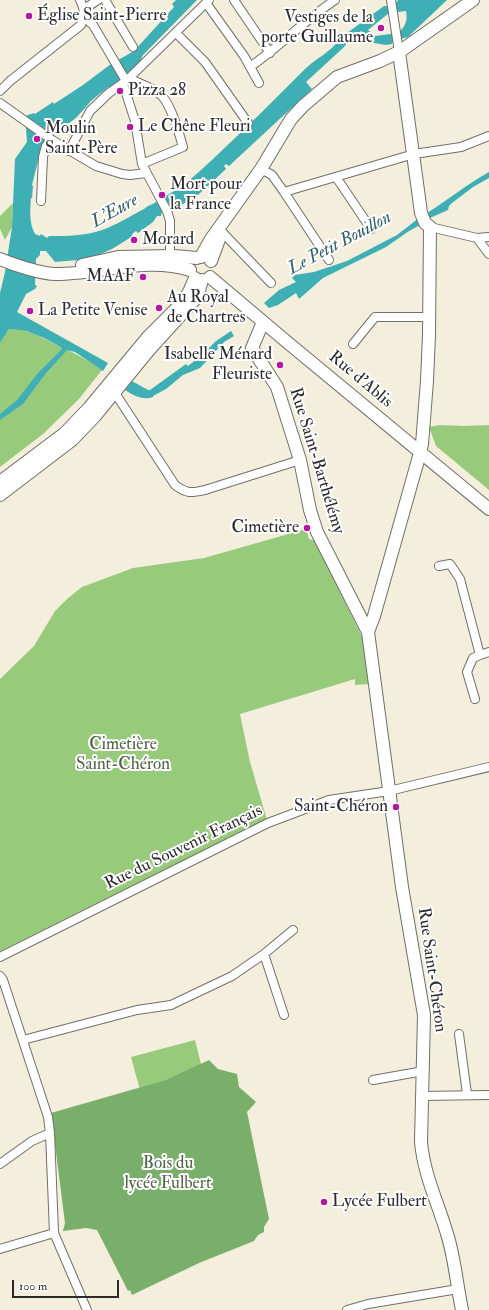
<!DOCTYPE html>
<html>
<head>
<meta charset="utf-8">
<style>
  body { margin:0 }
  #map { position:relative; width:489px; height:1310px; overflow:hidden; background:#f4eedc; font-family:"IM FELL Double Pica",serif }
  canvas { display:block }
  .scale { position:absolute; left:12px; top:1280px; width:107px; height:18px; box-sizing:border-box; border:2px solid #2b2b2b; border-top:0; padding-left:5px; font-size:12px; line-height:14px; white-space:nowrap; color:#2b2b2b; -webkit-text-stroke:3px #fff; paint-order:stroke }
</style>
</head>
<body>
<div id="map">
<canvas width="489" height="1310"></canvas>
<div class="scale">100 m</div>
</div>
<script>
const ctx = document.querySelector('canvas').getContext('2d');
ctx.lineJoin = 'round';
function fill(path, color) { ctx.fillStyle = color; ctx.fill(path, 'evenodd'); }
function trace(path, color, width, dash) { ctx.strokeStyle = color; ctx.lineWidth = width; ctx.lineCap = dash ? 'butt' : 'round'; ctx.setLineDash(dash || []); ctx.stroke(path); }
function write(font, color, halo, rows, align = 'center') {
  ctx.font = font + ' "IM FELL Double Pica",serif'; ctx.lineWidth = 4; ctx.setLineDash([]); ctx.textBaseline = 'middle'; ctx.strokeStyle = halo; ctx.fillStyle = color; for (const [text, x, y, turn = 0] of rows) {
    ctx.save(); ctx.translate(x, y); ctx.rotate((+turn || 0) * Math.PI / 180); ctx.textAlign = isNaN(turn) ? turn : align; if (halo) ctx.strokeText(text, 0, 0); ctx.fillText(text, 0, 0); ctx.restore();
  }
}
fill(new Path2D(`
  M13,203l-1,24 -7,13 -5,-11v-13z
  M9,329c19,-1 36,11 53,18 14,7 27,14 40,23l-23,29 -36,35 -43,33v-124z
  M440,425l24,1 25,-1v65l-53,-44 -7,-19z
  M306,529l3,10 6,2 50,102 5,41 -15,1v-6l-115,35 10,48 17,58 -20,8 -121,63 -126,61v-273l34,-33 21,-35 12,-12 15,-12 51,-19 71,-10z
  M195,1040l8,32 -63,18 -9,-33z`), '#98ca7b');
fill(new Path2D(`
  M209,1060l9,9 19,5 2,13 17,15 -9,10 22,107 -5,8v5l-6,3 -4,6 -55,22 -67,32 -2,-5 -2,1 -31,-61 -11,-2 -23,3 2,-8 -14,-110 115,-33z`), '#7aae6b');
fill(new Path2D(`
  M176,0h21l-54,55 -2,4 1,2 -16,13 -7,8 -12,6 -16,13 -14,16 -9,7 -1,-1 -26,26 -9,36 1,1 -1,12h-1c-1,12 -2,25 4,36l5,2 1,-2 6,4 2,-2c17,0 36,0 53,-6 15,-5 28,-14 42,-21 4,-4 8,-4 12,-7 4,-2 7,-6 11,-8l-1,1h2c17,-10 31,-23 45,-36 31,-29 61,-59 91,-89 12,-12 31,-20 38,-35l1,1 41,-30h3l10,-4 1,-2h49l-39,37 -15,4 -1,3 -6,1 -12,-2 -13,-12 -12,10 -6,7 -37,34 6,7 -83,77 -3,-2 -2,2 2,3 -27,25 -24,15 -6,-2 -7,4 -1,5h-4l-4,6 -15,11 -2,-2 -4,3 1,2 -21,13 -23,10 -34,3 -9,-11h-6v4l-4,4 -1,26 2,1 -2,3 -9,5 -9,18 91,51 -5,8 -28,-19 -8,-2 -21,23 -23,31 -23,16v-6l17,-14 21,-27 24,-24 -1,-2 -17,-9 -18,-7 -15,-2h-2l-9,14v-50l5,-21 7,-45 3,-68 12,-17 -2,-26 9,-3 1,1 18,-12 1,2 29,-19 28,-21 23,-13 40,-44 -2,-3zM406,11c2,10 -1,16 -8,22l-23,3 -7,-6 21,-17z
  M489,172v6l-16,9 -21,16 -3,3 -1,4 -18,8 -3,-5c21,-13 40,-29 62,-41z
  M419,218l3,6 -13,7 -23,16 -63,31 -24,21 -3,-6 -18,12 -9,3 -5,-5 15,-13 17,-8 -4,-4 3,-3 19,-3 33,-11 50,-26z
  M231,331l3,5 -10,6 -24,26 -17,7 -17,14 -13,7v1c-10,4 -21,-2 -29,-8l6,-9 18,10h2l36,-26 2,2 14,-11 14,-14z`), '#3eafb5');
trace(new Path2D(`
  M24,170l1,-4 19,-36`), '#3eafb5', 13);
const street = new Path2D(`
  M105,0l28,47
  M234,0l36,53
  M391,0l8,52
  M206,3l38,53 15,27
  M84,9l14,-9
  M84,17l9,8 33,56
  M176,33l29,29 43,61
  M250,67c30,-21 55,-47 85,-67
  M129,78c10,6 24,9 33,18 10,11 17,37 21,51l-41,17
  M123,84l12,37 7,43 25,47 3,10v35
  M0,91l10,-10 71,-56c4,-9 4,-16 -1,-25
  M0,103l52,37 44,26 26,8 8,1 16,-2
  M69,151l21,-40 19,-18 17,-12 83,-81
  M261,169l11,6 12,17 130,-38 47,-7 28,-11
  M336,177l35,52
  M284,192l45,68
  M41,201l2,-44 3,-11 6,-6
  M430,227l47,11 12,16
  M222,232l49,51
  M477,238l12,-1
  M353,344l22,-27h54
  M115,393l60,92c12,9 16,8 30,5l95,-30
  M439,566l11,-2 10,15 20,76 9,-3
  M475,699l-8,-27 6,-14 7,-3
  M264,954l20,61
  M0,957l268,-134 61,-23 60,-9 100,-24
  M0,976l3,4 45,137 2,16 4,100 33,77
  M459,1034l8,60
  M23,1040l114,-30 34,-5 61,-29 32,-22 29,-24
  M373,1080l45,-8 5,1
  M422,1096l67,-1
  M0,1164l32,-23 18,-8
  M0,1249l54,-16
  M347,1310l21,-6 90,-15`);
const secondary = new Path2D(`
  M201,257l10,-18 50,-70 30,-50 12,-13 34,-29 43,-16 19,-9 74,-52
  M0,259c14,6 42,15 56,15 45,0 90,-18 134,-4
  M211,261l10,-27
  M82,265l36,-8 56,-1 23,2
  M210,277l77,65 202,167
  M263,322l-11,26 25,39 23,73 10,50 7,22 51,100 34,255 22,128 -3,127c3,34 18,63 27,95 7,24 9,49 14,73
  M0,482l65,-49 24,-25 59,-71 34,-34 7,-11 6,-14
  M0,495l72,-55 23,-24 54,-66 48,-53 5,-17
  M368,632l6,-16 46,-163 2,-9 5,-63 2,-46 1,-108 -5,-4 -4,-10c-7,-54 -15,-108 -22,-161`);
trace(street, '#716f69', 10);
trace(secondary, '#716f69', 14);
trace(street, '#fff', 8);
trace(secondary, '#fff', 12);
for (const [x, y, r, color] of [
  [29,16,4,"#b5179e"],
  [381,28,4,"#b5179e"],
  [120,91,4,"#b5179e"],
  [130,127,4,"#b5179e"],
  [37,139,4,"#b5179e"],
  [162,195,4,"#b5179e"],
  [134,240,4,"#b5179e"],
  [143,277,4,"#b5179e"],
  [159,308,4,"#b5179e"],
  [30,311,4,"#b5179e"],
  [280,365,4,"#b5179e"],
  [307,528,4,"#b5179e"],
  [396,807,4,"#b5179e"],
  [324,1202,4,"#b5179e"]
]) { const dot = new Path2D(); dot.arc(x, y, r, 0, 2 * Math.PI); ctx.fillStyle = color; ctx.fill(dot); trace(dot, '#fff', 1.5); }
write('17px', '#2b2b2b', '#fff', [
  ["Église Saint-Pierre",37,16],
  ["Vestiges de la",373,18,"right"],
  ["porte Guillaume",373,38,"right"],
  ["Pizza 28",128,91],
  ["Le Chêne Fleuri",138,127],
  ["Moulin",45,129],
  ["Saint-Père",45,149],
  ["Mort pour",170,185],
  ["la France",170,205],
  ["Morard",142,240],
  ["MAAF",135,277,"right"],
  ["Au Royal",167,298],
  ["de Chartres",167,318],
  ["La Petite Venise",38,311],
  ["Isabelle Ménard",272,355,"right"],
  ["Fleuriste",272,375,"right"],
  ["Cimetière",299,528,"right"],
  ["Saint-Chéron",388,807,"right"],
  ["Lycée Fulbert",332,1202]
], 'left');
write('17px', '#2b2b2b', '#fff', [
  ["Rue d'Ablis",360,380,40],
  ["Rue Saint-Barthélémy",316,461,73],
  ["Rue du Souvenir Français",184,848,-26],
  ["Rue Saint-Chéron",431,970,82]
]);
write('17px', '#516347', '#fff', [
  ["Cimetière",123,745],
  ["Saint-Chéron",123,765],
  ["Bois du",168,1164],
  ["lycée Fulbert",168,1184]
]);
write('italic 18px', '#336062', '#fff', [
  ["L'Eure",115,212,-29],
  ["Le Petit Bouillon",340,244,-28]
]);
</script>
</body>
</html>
